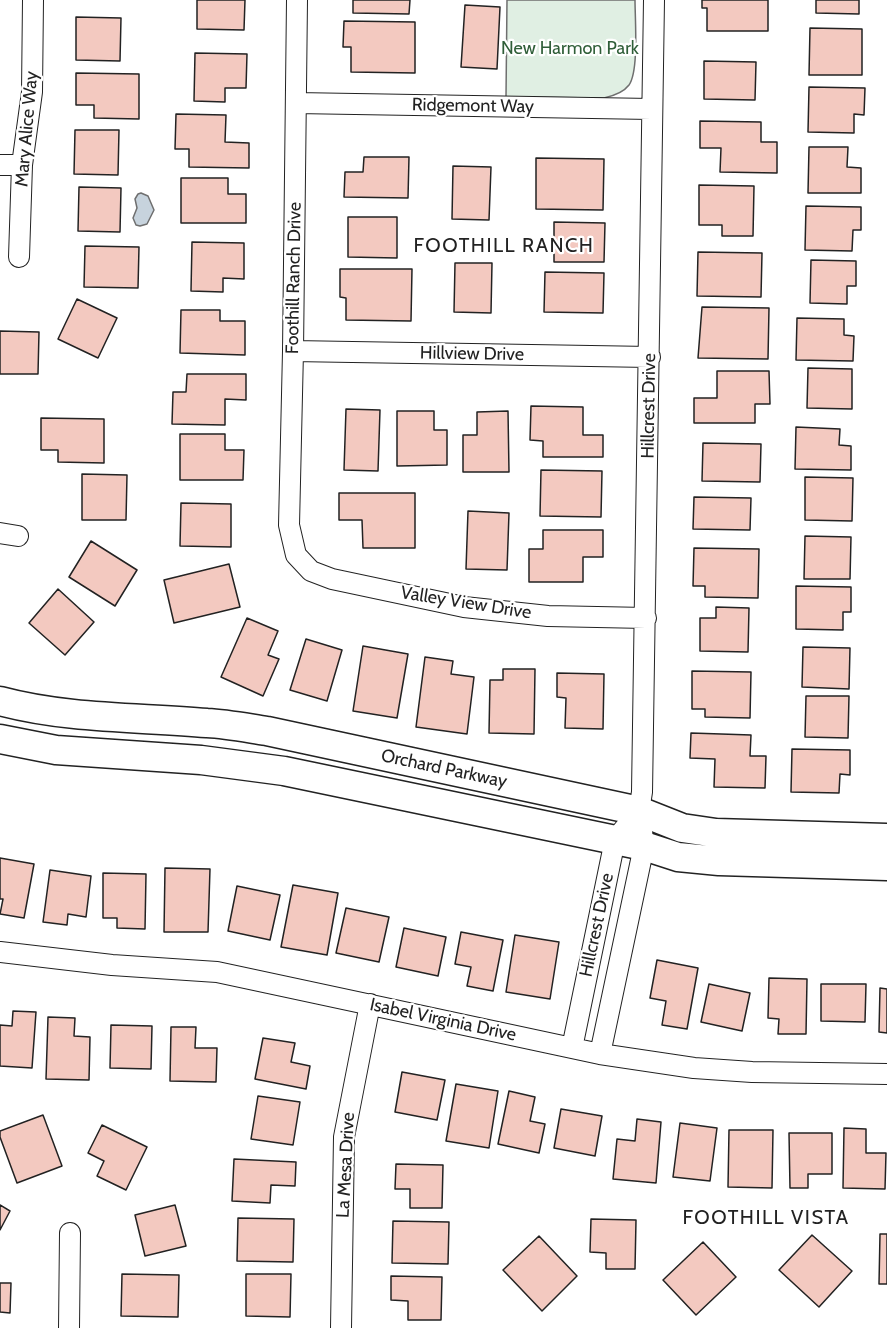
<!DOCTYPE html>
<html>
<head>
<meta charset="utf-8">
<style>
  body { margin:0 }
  canvas { display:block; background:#fff }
</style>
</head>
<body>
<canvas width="887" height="1328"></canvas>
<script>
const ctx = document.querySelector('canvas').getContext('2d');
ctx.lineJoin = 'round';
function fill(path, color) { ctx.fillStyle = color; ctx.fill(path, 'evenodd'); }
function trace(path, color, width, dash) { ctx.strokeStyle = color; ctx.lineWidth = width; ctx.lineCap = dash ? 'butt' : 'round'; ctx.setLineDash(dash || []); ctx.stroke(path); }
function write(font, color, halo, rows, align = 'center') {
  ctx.font = font + ' Cabin,sans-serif'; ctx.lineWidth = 4.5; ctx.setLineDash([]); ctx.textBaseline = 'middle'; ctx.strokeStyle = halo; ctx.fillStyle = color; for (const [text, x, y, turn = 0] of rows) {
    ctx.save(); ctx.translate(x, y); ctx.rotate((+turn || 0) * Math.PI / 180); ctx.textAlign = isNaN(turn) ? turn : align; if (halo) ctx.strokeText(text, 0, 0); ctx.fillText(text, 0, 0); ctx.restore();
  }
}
const green = new Path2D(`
  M507,0h128c0,19 4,71 -6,85 -6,8 -16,11 -25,13l-98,-1z`);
fill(green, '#e0efe3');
trace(green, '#6f6f6f', 1.5);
const water = new Path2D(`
  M141,193l7,3 6,14 -7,14 -7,2 -4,-1 -3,-7 4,-10 -2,-9 3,-5z`);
fill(water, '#c7d3dd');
trace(water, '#6f6f6f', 1.5);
const building = new Path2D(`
  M197,0h48l-1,30 -47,-1z
  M353,0h57l-1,14 -56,-1z
  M702,0h66v31h-61v-23h-5z
  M816,0h43v14l-43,-1z
  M465,5l35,2 -3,62 -36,-2z
  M76,17l45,1 -1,43 -44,-1z
  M344,21l71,1v51l-64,-1v-25h-8z
  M810,28l52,1v46h-53z
  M195,53l52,1 -1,34h-21v14l-31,-1z
  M704,61l52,1 -1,38 -51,-1z
  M76,73l63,1v45l-45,-1v-13h-18z
  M809,87l56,1 -1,27 -10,-1v19l-46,-1z
  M176,114l50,1 -1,27 24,1v25l-60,-1v-18h-14z
  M700,121l61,1v20h16v31l-57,-1 1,-24h-21z
  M75,130h44l-1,45 -44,-1z
  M809,147h39l-1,20 14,1v25h-53z
  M364,157h45l-1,41 -64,-1 1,-25h18z
  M536,158l68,1 -1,51 -67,-1z
  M453,166l38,1 -2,53 -37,-1z
  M181,178h47v16h18v29h-65z
  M699,185l55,1 -1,50h-31v-11h-23z
  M79,187l42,1 -1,44 -42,-1z
  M806,206l55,1v23h-8l-1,21 -47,-1z
  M348,217h49v41l-49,-1z
  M554,222l51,1 -1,39h-50z
  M192,242l52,1v36l-21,-1v14l-32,-1z
  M85,246l54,1 -1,41 -54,-1z
  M698,252l64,1 -1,44 -64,-1z
  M811,260l45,1v25h-9v18l-37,-1z
  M455,263h37l-1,50 -37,-1z
  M340,269h72l-1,52 -65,-1v-22l-6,-1z
  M545,272l59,1 -1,40 -59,-1z
  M77,299l40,19 -19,40 -40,-19z
  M702,307l67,1 -1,51 -70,-1z
  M181,310h39v11h25v34l-65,-2z
  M797,318l47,1v16l10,1 -1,25 -57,-1z
  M0,331l39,1 -1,42h-38z
  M808,368l44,1v40l-45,-1z
  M717,371h52l1,33h-15v19h-61v-25h23z
  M187,374h59v26l-21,-1v26l-53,-1 1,-32h13z
  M531,406l52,1v28h20v22h-60v-16l-13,-1z
  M346,409l34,1 -2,61 -34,-1z
  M397,411h37v19h13v35l-50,1z
  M508,411l1,61h-46v-37h14v-23z
  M41,418l63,1v44l-46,-1v-12h-17z
  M796,427l44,2 -1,16 12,1v24l-56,-1z
  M180,434h45v16h19l-1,30h-63z
  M703,443l58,1 -1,38 -58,-1z
  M541,470l61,1 -1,46 -61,-1z
  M82,474l45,1 -1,45h-44z
  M805,477l48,1 -1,43 -47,-1z
  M339,493h76v55h-52l-1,-28h-23z
  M694,497l57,1 -1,32 -57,-1z
  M181,503l50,1v43l-51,-1z
  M468,511l41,2 -2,57 -41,-1z
  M543,530h60v27h-20v25h-54v-33h14z
  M805,536l46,1 -1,42h-46z
  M91,541l46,29 -22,36 -46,-29z
  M694,548l65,1 -1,49 -53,-1v-11h-12z
  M229,564l11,43 -66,16 -10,-43z
  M796,586l55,1v25h-8v18l-47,-1z
  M58,589l36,33 -29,33 -36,-32z
  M716,607l33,1 -1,44 -48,-1v-33h16z
  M247,618l31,13 -10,24 11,4 -16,37 -42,-19z
  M306,639l36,11 -15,51 -37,-11z
  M363,646l45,8 -11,64 -44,-7z
  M803,647l47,1 -1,41 -47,-2z
  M425,657l28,4 -2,13 23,3 -7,57 -51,-7z
  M503,669h32l-1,65 -45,-1 1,-53h13z
  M692,671l59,1 -1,46 -45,-1v-8h-13z
  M557,673l47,1 -1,55 -38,-1 1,-30 -9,-1z
  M806,696h43l-1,42 -43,-1z
  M691,733l60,2 -1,21h16l-1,32 -51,-1 1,-28 -25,-1z
  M792,749l58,1v25l-10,-1 -1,19 -48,-1z
  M0,858l34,6 -10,54 -24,-4 3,-15h-3z
  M165,868l45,1 -2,63h-44z
  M50,870l41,6 -5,41 -18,-3 -1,11 -24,-3z
  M103,873l43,1 -1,55 -28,-1v-10h-14z
  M293,885l45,8 -11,62 -46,-8z
  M237,886l43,9 -10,45 -42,-9z
  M346,908l43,9 -10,45 -43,-9z
  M404,928l42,9 -8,39 -42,-9z
  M461,932l42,8 -10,51 -26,-5 4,-19 -16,-3z
  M515,935l44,7 -9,57 -44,-7z
  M657,960l41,8 -11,61 -25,-4 4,-24 -16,-3z
  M769,978l38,1 -1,55h-28l1,-15 -11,-1z
  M709,984l41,9 -8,38 -41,-9z
  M821,984h45l-1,38 -44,-1z
  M880,988l7,1v44l-8,-1z
  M13,1011l23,1 -4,56 -32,-2v-41l12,1z
  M48,1017l27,1 -1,18 16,1 -1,43 -43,-1z
  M111,1025l41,1 -1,43 -41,-1z
  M171,1027h25l-1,21h22l-1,34 -46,-1z
  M263,1038l32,5 -4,19 19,4 -4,23 -51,-10z
  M402,1072l43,8 -8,40 -42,-8z
  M456,1084l42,7 -9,57 -43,-7z
  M509,1091l26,6 -5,24 15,3 -6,29 -41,-9z
  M258,1096l42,6 -7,43 -42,-6z
  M561,1109l41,7 -7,40 -41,-8z
  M43,1115l19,51 -45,17 -17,-46v-6z
  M637,1119l24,3 -5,61 -43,-4 4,-40 18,2z
  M680,1123l37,5 -7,53 -37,-4z
  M102,1125l45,22 -21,43 -29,-14 7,-15 -16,-8z
  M844,1128l22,1v24h20l-1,36 -42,-1z
  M729,1130h44l-1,58 -44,-1z
  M789,1133h43v41h-24v14h-18z
  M234,1159l62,3 -1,24 -24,-1 -1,18 -38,-2z
  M396,1164l47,1 -1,43h-32v-19h-15z
  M0,1205l10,6 -10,19z
  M175,1205l11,41 -41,10 -10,-41z
  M238,1218l56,1 -1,43 -56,-1z
  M591,1219l45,1 -1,49h-29v-16l-16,-1z
  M393,1221l56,1 -1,42 -56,-1z
  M880,1234h7v50h-8z
  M812,1235l40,36 -33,36 -40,-37z
  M539,1236l38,40 -35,35 -39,-41z
  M703,1242l33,35 -40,38 -33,-35z
  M122,1274l57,1 -1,42 -57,-1z
  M246,1274h45l-1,43 -44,-1z
  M391,1276l51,1 -1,43h-33v-19l-17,-1z
  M0,1283h11l-1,30 -10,-1z`);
fill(building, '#f3c9c0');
trace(building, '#222', 1.5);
const street = new Path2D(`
  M297,0l-4,351 -4,174 7,30 15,16 21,8 132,28 84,9 98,2
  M296,103l355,6
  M0,165h22
  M19,257l3,-92 10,-73 1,-92
  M293,351l357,6
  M0,533l18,3
  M0,952l112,13 105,7 383,82 94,14 58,4 135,2
  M572,1048l43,-208 24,-29
  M600,1054l44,-208 -5,-35 3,-19 12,-792
  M69,1328l1,-95
  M341,1328l3,-191 26,-133`);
const secondary = new Path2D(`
  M0,701c67,18 138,16 207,22 20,1 40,5 60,8l372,80 43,17 34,5 171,5
  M0,739l56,11 145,10 83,11 360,75 34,11 41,4 168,5`);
trace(street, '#222', 22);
trace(secondary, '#222', 31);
trace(street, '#fff', 20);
trace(secondary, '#fff', 28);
write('18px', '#2f5e38', '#fff', [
  ["New Harmon Park",570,49]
]);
write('18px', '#222', '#fff', [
  ["Ridgemont Way",473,106,1],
  ["Mary Alice Way",27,129,-85],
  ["Foothill Ranch Drive",294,278,-89],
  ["Hillview Drive",472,354,1],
  ["Hillcrest Drive",649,406,-89],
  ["Valley View Drive",466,603,9],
  ["Orchard Parkway",444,769,12],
  ["Hillcrest Drive",597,925,-78],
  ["Isabel Virginia Drive",443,1020,12],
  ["La Mesa Drive",346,1165,-87]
]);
ctx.letterSpacing = '1.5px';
write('20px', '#222', '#fff', [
  ["FOOTHILL RANCH",504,246],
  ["FOOTHILL VISTA",766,1218]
]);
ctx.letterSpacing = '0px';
</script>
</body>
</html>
